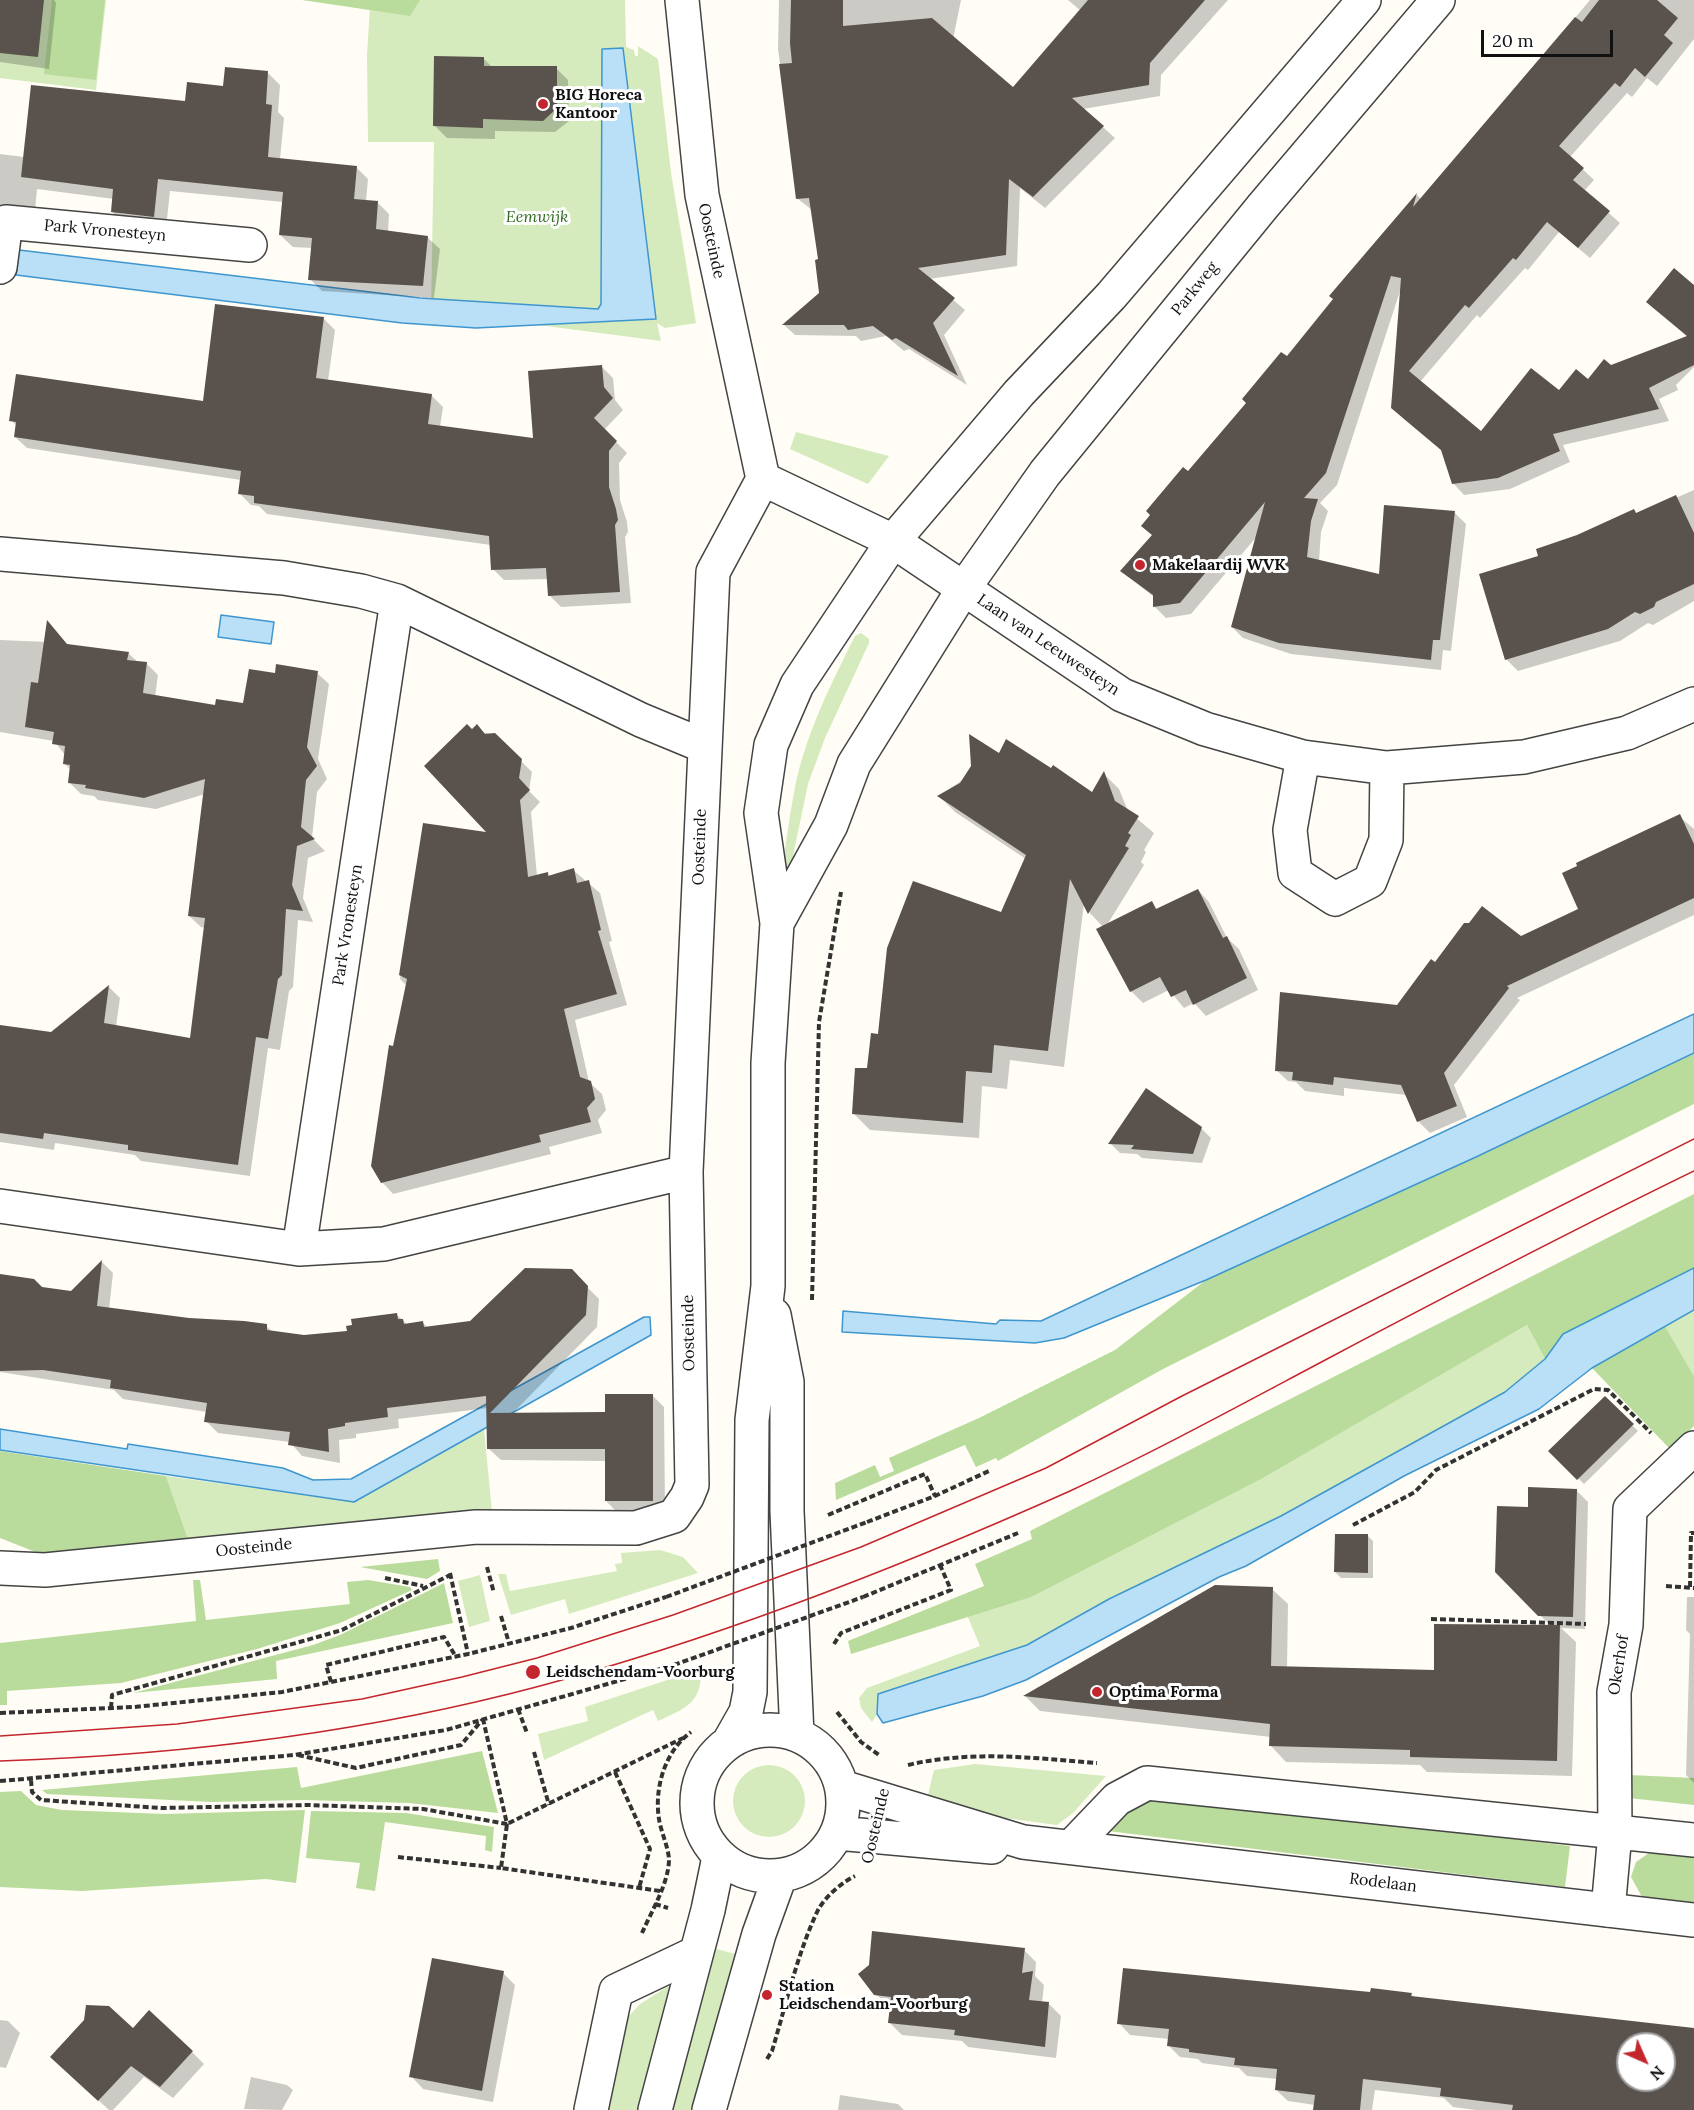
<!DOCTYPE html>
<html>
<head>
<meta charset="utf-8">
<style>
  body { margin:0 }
  #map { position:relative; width:1694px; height:2110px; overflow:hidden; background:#fffdf5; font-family:Lora,serif }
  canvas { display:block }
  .north { position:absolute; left:1616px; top:2032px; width:60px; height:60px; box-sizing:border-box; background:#fff; border:2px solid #a0a0a0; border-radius:50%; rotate:135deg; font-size:16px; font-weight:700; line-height:24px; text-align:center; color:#111 }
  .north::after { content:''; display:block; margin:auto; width:21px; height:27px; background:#c4262e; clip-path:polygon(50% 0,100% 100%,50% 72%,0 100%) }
  .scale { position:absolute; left:1481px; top:30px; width:132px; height:27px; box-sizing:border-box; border:3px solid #111; border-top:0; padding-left:8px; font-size:18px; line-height:21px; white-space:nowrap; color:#111; -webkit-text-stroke:4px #fff; paint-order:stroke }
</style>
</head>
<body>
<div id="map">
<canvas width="1694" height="2110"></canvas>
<div class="north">N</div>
<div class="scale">20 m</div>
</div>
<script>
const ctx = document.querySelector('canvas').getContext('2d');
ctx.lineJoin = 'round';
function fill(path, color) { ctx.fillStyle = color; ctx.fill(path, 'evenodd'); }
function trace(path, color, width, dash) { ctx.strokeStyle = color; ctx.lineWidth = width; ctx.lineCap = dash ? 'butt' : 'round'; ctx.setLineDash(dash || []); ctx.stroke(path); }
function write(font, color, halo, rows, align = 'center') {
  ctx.font = font + ' Lora,serif'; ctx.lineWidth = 6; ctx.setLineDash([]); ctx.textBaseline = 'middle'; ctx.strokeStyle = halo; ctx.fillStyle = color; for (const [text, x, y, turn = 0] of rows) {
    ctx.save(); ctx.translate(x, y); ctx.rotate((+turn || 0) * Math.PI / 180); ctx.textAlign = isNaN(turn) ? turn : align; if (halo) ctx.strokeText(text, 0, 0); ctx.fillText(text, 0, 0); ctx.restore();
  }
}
fill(new Path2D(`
  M0,0h106l-10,90 -96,-12z
  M326,0h299l1,47 8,3 1,6h3v-10l20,13 13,114 25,150 -31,5 -8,-5 4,18 -230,-30 3,-169h-66l-1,-87 3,-49z
  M796,432l93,24 -21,28 -78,-35z
  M861,633l8,6v4l-44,95 -17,46 -20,96 -8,3c5,-32 9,-65 15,-96 11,-54 36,-103 60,-151z
  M1694,1310v66l-29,-50z
  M1527,1325l18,34 -40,33 -224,124 -172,83 -49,30 -33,16 -150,56v13l-5,8 -11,-14 -2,-10 8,-10 113,-42 -13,-31 64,-19 229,-117z
  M484,1429l8,83 -303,30 -23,-66 188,26z
  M660,1550l23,7 15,16 -129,41 -4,-15 -54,16 -13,-41h8l4,17 107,-20 -2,-7 7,-1 -1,-10z
  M480,1575l10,46 -21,6 -11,-46z
  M701,1669c1,34 -15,39 -43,52l-5,-11 -109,50 -6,-26 50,-13 -3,-14z
  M975,1764l131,12 -33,37 -16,12 -90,-12 -40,-14 7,-29z
  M733 1801a36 36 0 1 1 72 0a36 36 0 1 1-72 0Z
  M713,1948l26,7 -45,155h-27z
  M667,1987h3l1,5 -31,118h-36l24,-93 12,-13z`), '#d5ebbd');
fill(new Path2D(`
  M52,0h53l-9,80 -52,-6z
  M302,0h118l-10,16z
  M1694,1053v51l-531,265 -165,92 -2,-3 -20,9 -11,-22 -129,55 -1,-17 40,-18 5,12 14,-6 -5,-13 90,-40 136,-68 91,-70 270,-123z
  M1694,1194v74l-131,66 -18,25 -18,-34 -266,154 -230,118 -180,57 -3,-13 136,-55 -9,-22 57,-25 -2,-8z
  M1665,1326l29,50v50l-24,23 -78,-81z
  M0,1451l166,25 23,66 -146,13 -43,-17z
  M438,1559l2,12 -13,8 -67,-12z
  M193,1580h7l6,40 144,-16 -3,-22 21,-2 42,7 2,3 -72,33 -83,26 -136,34 -114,8v14h-7v-62l196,-22z
  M444,1583l9,40 -177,38 1,18 -144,14 180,-48 27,-10z
  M482,1751l16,62 -89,-10 -105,-3 -92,2 -165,-8 -5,-4 255,-23 4,21z
  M1630,1775l64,3v27l-65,-7z
  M21,1791l15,14 26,5 103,4 140,-4 -9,73 -30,-4 -184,12 -82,-4v-95z
  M1150,1798l228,24 192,24 -5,41 -457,-56 1,-6z
  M311,1811l95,2 88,14 -2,25 -7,-2 1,-14 -101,-14 -10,69 -19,-3 4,-25 -54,-5z
  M1649,1853l45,4v46l-52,-6 -11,-20 5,-15z`), '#b9dc9c');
const water = new Path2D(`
  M623,48l33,271 -180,9 -74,-5 -386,-48 3,-25 401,48 178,11 3,-5 1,-255z
  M221,615l53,7 -3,22 -53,-7z
  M1694,1014v39l-218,104 -270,123 -142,58 -29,5 -193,-11 1,-21 153,13 4,-4 41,1z
  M1694,1268v42l-102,58 -53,41 -135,67 -158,90 -27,11 -193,103 -43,16 -100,27 -6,-9 1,-20 149,-49 82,-46 172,-83 224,-124 40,-33 18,-25z
  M644,1317h6l1,18 -297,167 -354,-52v-21l127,20 1,-5 155,24 30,12 38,-1z`);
fill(water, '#b9e0f7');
trace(water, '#3f96cf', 1.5);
fill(new Path2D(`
  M0,0h54l2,3 -7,66 -49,-7z
  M779,0h182l-8,39 60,50 68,-78 -13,-11h160l-67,75 -1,21 -77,13 32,29 -70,70 -25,-20 -3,78 -88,13 36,31 -21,25 23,50 -58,-36 -5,2 -18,-15 -25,5 -5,-5 -61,-1 -11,-10 37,-32 -1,-33 -8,-50 -14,-11 -20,-150z
  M1590,0h104v39l-37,47 -10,-8 -15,19 -5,-4 -57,64 24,23 -10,11 36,32 -30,35 -31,-26 -31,38 -3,-2 -45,50 -3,-3 -57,67 61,51 78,-40 29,-12 23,-15 77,-29 -40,-35 46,-15v80l-18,18 2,5 -19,9 10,22 -106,24 7,17 -60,27 -46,6 -11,-12 -9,-31 -40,-33 -4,-128 -63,194 -17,18 8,8 -7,21 -2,29 61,15 75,-63 11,11 -15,127 -8,-1 -2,20 -150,-16 -48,-16 -11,-11 26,-92 -67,79 -25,4 -11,-11v-9l-33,-27 31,-35 36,-63 146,-173 -4,-4 86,-101 5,5z
  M484,59l8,8 64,1 12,12 1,41 -14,11 -60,-1v8l-48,-1 -12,-12z
  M268,73l12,12 -2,27 6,6 -4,41 76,8 12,12 -2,22 11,1 12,12 -1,18 39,5 13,12 -6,49 -112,-7 -12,-12 2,-31 -19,-1 -13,-12 3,-33 -113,-11 -4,37 -41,-4 -13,-12 2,-13 -77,-10 -2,22 -35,-4v-53l24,3z
  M324,319l11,11 -7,51 103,14 12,12 -3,20 95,13 67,-73 11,11 2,22 8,10 -19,20 23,23 -8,10 1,37 7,22 1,10 -3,5 6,66 -70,4 -11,-11 -1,-17 -45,1 -11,-11 -2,-24 -224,-31 -8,-8 -8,-1 -12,-12 2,-13 -214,-32 -12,-11 2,-11 -6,-6 194,-17z
  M1694,490v111l-41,24 -5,-2 -28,18 -102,30 -12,-12 34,-102z
  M0,640l48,2 80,11 10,9 8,1 12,12 -3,22 61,9 29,-1 32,-31 40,-1 12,11 -11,75 9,20 -10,13 -5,46 13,13 -17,7 -5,40 10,24 -15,-2 -5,67 -4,4 -9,59 -12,-2 -18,128 -109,-15 -6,-6 -80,-12 -1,7 -54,-8v-115l51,6 58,-46 11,11 -4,28 75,14 15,-112 -5,-1 -12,-11 16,-122 -49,15 -58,-9 -4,-4 -13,-2 -12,-12 2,-12 -7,-7 1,-8 -11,-14 -54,-9z
  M472,731l22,3 38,38 -3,19 11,11 -9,10 6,64 11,-3 3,4 22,-7 27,23 12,48 -3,1 18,63 -52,15 14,62 13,12 4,16 -8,10 4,13 -53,14 2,7 -158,40 -11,-12 12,-135 13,-61 -7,-7 24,-154 66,9z
  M999,755l93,39 12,-20 15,15 9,22 26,22 -10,17 2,2 -5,10 3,3 -37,60 44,-22 7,7 40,-20 11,12 18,36 12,11 19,41 -52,26 -12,-13 -10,5 -15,-18 -26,13 -12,-12 -28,-64 -13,-14 -6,-10 -20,164 -54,-7 -3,29 -25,-3 -3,52 -109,-8 -16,-16 25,-79 123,-121 24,-55 -71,-47 -16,-16z
  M1679,816l15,13v86l-177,83 3,2 -66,85 13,32 -37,16 -12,-12 -11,-26 -63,-7v8l-39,-5 -9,-9 -8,-1 -12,-11 122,-63 38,-43 85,-26 59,-28z
  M1201,1128l10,10 -9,25 -60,-5 -5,-4 -17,-1 -10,-10z
  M102,1262l11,11 -4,37 80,10 77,6 8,7 30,4 45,-5 47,-18 12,11 15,-2 5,5 42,-5 101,-52 28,28 -2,28 -85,87h94l46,-19 12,12 1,105 -47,1 -12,-12v-40l-105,-1 -12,-11 -1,-41 -90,11 1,9 -43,6v4l-17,2 1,23 -38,-7 -12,-14 -72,-9 -12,-12 1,-9 -84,-13 -9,-9 -114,-18v-97l41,13 30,5z
  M1605,1398l33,33 -54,53 -34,-33z
  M1576,1490l12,12 -3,127 -24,-1 15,14 -4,134 -145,-4 -7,-7 -134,-3 -15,-16v-9l-231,-26 -15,-15 191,-110 56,3 16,15 -1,64 148,4 116,-46 -55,-54 33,-63z
  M1368,1536l5,5v37h-32l-6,-6z
  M1687,1597h7v186l-8,-8 4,-141 -4,-4z
  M1024,1950l12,12 -1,14 9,9 -2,18 7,1 12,12 -5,42 -88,-11 -6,-6 -60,-6 -12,-12 2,-16 -17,-13z
  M503,1973l12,12 -22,117 -70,-13 -12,-13z
  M1372,1994h39l4,4 279,33v79h-218l-23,-3 -9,-9 -69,-8 -3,20h-58l1,-5 -27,-4 -12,-11 1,-11 -30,-3 -8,-8 -37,-5 -4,-4 -18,-2 -12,-12 1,-6 -39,-4 -11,-12zM1628,2044h36v36h-36z
  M0,2020l8,1 12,12 -14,35 -6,-1z
  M86,2021l47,9 59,22 12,12 -31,34 -29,-21 -31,33h-4l-45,-41z
  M251,2077l36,8 6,5 -11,20 -38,-1z
  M840,2095l58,9 6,6h-66z`), '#0003');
fill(new Path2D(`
  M0,0h44l-6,57 -38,-4z
  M791,0h52v26l89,-8 81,69 75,-87h117l-55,63 -1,22 -77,13 32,28 -71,71 -24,-18 -3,76 -88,13 37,30 -22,25 25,53 -62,-38 -4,2 -19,-14 -25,4 -4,-5h-62l37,-32 -4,-33 3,-1 -9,-61 -13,1 -17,-135 13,-1 -2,-20z
  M1599,0h58l21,18 -14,17 9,8 -28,34 -10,-9 -15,19 -5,-4 -56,63 25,22 -11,12 37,31 -32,37 -31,-26 -31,38 -3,-2 -44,50 -4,-3 -56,66 72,60 50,-63 28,22 17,-21 12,10 16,-20 7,6 76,-29 -41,-34 28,-34 20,17v80l-45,23 10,21 -106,25 7,17 -62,27 -46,6 -11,-34 -50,-42 10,-130 -10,-2 -65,197 -22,25 14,1 -7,22 -4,36 72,17 5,-69 71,6 -15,129h-7l-2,20 -152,-17 -48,-16 34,-125 -85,101 -27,4v-12l-33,-24 32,-36 -11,-9 9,-11 -4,-4 37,-44 5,4 58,-68 -4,-4 39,-47 6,4 46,-57 -4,-3 88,-103 -4,14 162,-190 7,5z
  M434,56l50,1v9h73v42l-14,13 -60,-2v9l-50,-2z
  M225,67l43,4 -2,33 6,1 -4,52 89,9 -3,33 24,2 -2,28 52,7 -5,50 -115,-6 4,-42 -33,-3 4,-43 -125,-13 -4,38 -43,-5 2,-23 -92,-12 10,-92 154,16 2,-19 36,4z
  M215,304l109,13 -8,61 116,16 -4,30 105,14 -5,-67 74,-6 2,22 9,11 -19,20 23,23 -8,10v36l7,22 2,11 -3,5 5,67 -72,4 -2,-28 -55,2 -2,-34 -235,-33v-7l-16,-2 3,-23 -227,-34 2,-15 -7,-1 7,-47 187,27z
  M1676,495l18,38v51l-38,18 -2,5 -14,7 -5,-2 -27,17 -103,31 -26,-86 59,-18 -2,-7 41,-14 57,-26 2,4z
  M47,620l20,24 62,8 -2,8 20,2 -4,31 72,12 1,-6 27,4 6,-34 26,4 1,-9 42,7 -11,76 10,19 -11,14 -5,47 14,12 -18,7 -5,39 11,26 -17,-2 -4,66 -4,4 -10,60 -12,-2 -18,128 -110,-15v-5l-84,-12 -1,6 -43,-6v-108l51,7 58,-47 -5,38 86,15 15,-120 -17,-2 17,-137 -61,19 -59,-10 1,-3 -18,-2 2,-18 -7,-1 2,-18 -13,-2 2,-12 -29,-5 6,-45 7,1z
  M467,724l5,5 5,-5 8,10 10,-1 27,26 -3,19 11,12 -10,10 8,77 20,-5v4l26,-8 3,15 12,-3 12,50 -3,1 19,63 -53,15 16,68 11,4 4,18 -8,9 4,14 -52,13 2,7 -160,41 -10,-17 18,-121 4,1 14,-67 -8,-4 24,-152 63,9 -62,-66z
  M969,734l30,19 7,-14 45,29 2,-3 39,27 12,-21 11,30 24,15 -11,17 3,2 -6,11 4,2 -41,66 -18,-35 -22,172 -54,-6 -2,28 -26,-2 -3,52 -111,-9 3,-46h12l4,-35 7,1 9,-86 26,-67 88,31 25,-57 -89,-59 23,-13 11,-17z
  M1680,814l14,30v54l-187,88 2,2 -65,85 13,33 -40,16 -16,-37 -67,-8 -1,8 -41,-5 1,-8 -18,-1 5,-79 117,13 34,-46 4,3 29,-39h5l13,-17 39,30 57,-27 -16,-36 15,-7 -1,-3z
  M1198,889l25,49 4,-2 20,42 -54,27 -7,-15 -15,7 -11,-20 -30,15 -34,-63 56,-28 4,8z
  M1146,1088l56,39 -9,27 -62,-5 3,-4 -26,-1z
  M102,1260l-5,46 92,12 55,3 23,3v6l37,5 43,-4 -1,-5 6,-1 -1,-6 46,-6 1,6h5l1,5 19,-3 1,6 46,-6 55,-53 47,1 16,17 -2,29 -96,98 115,-1v-18h48v107h-48v-52h-118l-1,-53 -99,12 1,9 -43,6v3l-17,3 1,23 -41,-7 2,-13 -86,-10 3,-19 -97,-15 1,-8 -68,-10 -43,1v-97l34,5 8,8 29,4z
  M1605,1396l29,28 -57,56 -29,-29z
  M1528,1487l49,2 -4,128 -35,-1 -43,-44 2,-66 31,1z
  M1335,1534h33v39l-34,-1z
  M1215,1585l58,2 -2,79 163,4v-46l126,1 -3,136 -147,-4v-7l-141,-4 1,-22 -247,-28z
  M872,1931l153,17 -3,25 11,-2 -4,29 20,2 -4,45 -91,-12 1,-5 -67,-7 3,-26 -17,-2 -16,-21 11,-9z
  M432,1958l72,13 -22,120 -73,-14z
  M1123,1968l247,24 1,-4 41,5 -1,3 283,32v82h-182l1,-5 -73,-9 1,-8 -78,-9 -3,31h-47l2,-15 -40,-5 2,-21 -43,-4 1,-7 -46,-6v-3l-22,-3 2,-17 -52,-5zM1628,2044h36v36h-36z
  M86,2005l23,1 24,22 16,-18 44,41 -33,36 -29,-21 -33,35 -48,-44 34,-37z`), '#5a524d');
const minor = new Path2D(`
  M0,267l6,-45 244,23
  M763,479l130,62 229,154 83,34 98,28 84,11 137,-11 103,-24 67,-29
  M0,554l284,24 77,13 36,10 244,119 63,26
  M1303,757l-13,73 5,43 40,26 35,-18 16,-41 1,-72
  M0,1206l299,43 85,-5 302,-72
  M299,1249l98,-648
  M0,1568l45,2 431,-43 160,1 38,-12 13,-19 5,-12 -6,-313 27,-600 50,-93 -61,-284 -20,-195
  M1072,1846l45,-47 30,-16 547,57
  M1608,1910l7,-77 -1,-141 12,-67 4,-116 64,-61
  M591,2110l25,-119 80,-38`);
const tertiary = new Path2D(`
  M777,923l54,-98 23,-61 110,-176 81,-115 218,-267 175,-206
  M774,1315l13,67v129l10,224
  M697 1803a73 73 0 1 1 146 0a73 73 0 1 1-146 0Z
  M729,1742l17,-30 4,-20 2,-272 16,-134v-223l9,-140 -16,-110 10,-68 26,-60 96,-144 126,-148 92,-97 253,-296
  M842,1787l181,55 671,78
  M837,1833l155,14
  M655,2110l53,-200 11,-53
  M709,2110l50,-176 21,-58`);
trace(minor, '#444', 36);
trace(tertiary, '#444', 36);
trace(new Path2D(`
  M812,1300l7,-278 22,-130
  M828,1515l97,-41 10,22
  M867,1522l68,-26 56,-26
  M1353,1525l62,-33 21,-22 158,-81 14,1 43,43
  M487,1567l7,26
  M450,1573l18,81
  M385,1578l38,8
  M1666,1586l28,2
  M1690,1587l1,-54h3
  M863,1597l155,-64
  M501,1616l8,27
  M1431,1619l155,5
  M834,1644l7,-11 110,-43 -11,-25
  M331,1682l-5,-17 118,-28 12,20
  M111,1708l1,-13 230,-65 108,-55
  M518,1709l9,24
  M837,1712l24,30 18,13
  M0,1713l134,-6 148,-15 186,-38 103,-26 95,-31
  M534,1752l15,53
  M298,1755l58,13 105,-23 21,-25
  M908,1765c63,-15 125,-7 189,-2
  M615,1772l35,77 -11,39
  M31,1780l1,12 9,8 120,8 147,-3 115,4 84,15 -24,-105
  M0,1781l294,-26 152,-25 228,-65
  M398,1857l103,11
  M660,1891l-159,-23 6,-44 176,-86
  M655,1904l13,4
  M642,1933c9,-21 27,-50 27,-74 -1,-13 -8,-27 -10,-40 -5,-31 6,-68 32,-87
  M767,2059l5,-8c14,-46 25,-97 46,-141 7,-13 24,-28 37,-34`), '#333', 4, [6, 3]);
trace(minor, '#fff', 33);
trace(tertiary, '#fff', 33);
trace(new Path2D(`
  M0,1736l177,-12 185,-25 100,-22 75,-19 136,-43 188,-68 185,-79 136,-72 512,-257
  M0,1761c182,-6 364,-28 540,-75 182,-49 358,-118 530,-195 88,-41 174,-88 259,-133 121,-64 242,-127 365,-187`), '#c4262e', 1.5);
trace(new Path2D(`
  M666,1597l201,-75
  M674,1665l189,-68`), '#333', 4, [6, 3]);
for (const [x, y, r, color] of [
  [543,104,6,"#c4262e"],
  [1140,565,6,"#c4262e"],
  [533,1672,8,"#c4262e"],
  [1097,1692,6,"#c4262e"],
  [767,1995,6,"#c4262e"]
]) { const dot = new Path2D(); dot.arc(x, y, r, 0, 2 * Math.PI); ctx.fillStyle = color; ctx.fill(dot); trace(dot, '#fff', 2); }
write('bold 16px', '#111', '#fff', [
  ["BIG Horeca",555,95],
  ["Kantoor",555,113],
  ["Makelaardij WVK",1152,565],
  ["Leidschendam-Voorburg",546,1672],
  ["Optima Forma",1109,1692],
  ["Station",779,1986],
  ["Leidschendam-Voorburg",779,2004]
], 'left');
write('italic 16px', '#2f6b1f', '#fff', [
  ["Eemwijk",537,217]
]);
write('16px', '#111', '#fff', [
  ["Park Vronesteyn",105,231,5],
  ["Oosteinde",711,241,78],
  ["Parkweg",1195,289,-51],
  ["Laan van Leeuwesteyn",1048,645,34],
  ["Oosteinde",700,847,-88],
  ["Park Vronesteyn",348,925,-81],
  ["Oosteinde",689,1333,-91],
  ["Oosteinde",254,1548,-6],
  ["Okerhof",1619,1665,-81],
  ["Oosteinde",876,1826,-77],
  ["Rodelaan",1383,1883,7]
]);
</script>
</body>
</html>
